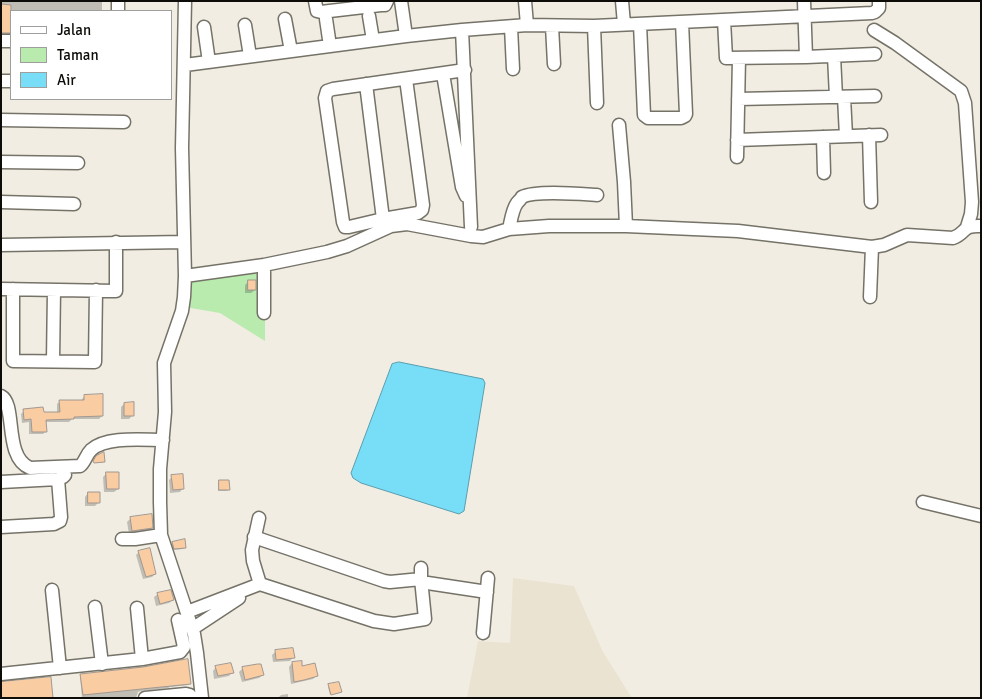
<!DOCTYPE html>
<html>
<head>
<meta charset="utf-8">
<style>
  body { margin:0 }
  #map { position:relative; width:982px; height:699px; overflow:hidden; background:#f1ede2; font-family:Signika,sans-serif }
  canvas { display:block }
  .frame { position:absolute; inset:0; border:2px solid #0d0c08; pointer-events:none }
  .legend { position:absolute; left:10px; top:10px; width:162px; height:90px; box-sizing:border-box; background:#fff; border:1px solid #9e9e9c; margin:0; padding:6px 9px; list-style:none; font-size:15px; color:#0d0c08 }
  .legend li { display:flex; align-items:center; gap:10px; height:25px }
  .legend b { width:25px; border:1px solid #9e9e9c }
</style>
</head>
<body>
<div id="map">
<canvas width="982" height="699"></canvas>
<div class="frame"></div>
<ul class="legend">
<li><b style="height:6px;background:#fff"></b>Jalan</li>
<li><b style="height:14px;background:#b9eaae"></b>Taman</li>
<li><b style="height:14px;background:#78ddf7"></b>Air</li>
</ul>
</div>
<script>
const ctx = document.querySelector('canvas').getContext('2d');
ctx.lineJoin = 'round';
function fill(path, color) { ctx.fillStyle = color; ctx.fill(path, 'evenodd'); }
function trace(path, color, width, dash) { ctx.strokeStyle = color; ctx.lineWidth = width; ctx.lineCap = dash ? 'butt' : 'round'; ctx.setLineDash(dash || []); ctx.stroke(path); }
fill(new Path2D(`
  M513,578l61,8 29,66 29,46h-165l11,-57 32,2z`), '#eae3d1');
fill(new Path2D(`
  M265,262v79l-45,-28 -35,-6 1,-34z`), '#b9eaae');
const water = new Path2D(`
  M399,362l84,17 2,4 -21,128 -5,3 -98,-31 -8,-5 -2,-5 41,-109z`);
fill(water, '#78ddf7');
trace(water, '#589eaf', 1);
fill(new Path2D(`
  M1,1h101v10h-91v28l-10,-1z
  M248,282l7,8 -4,3h-6v-8z
  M85,396l17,20 -3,3h-27l-3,3h-24l1,9 -3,3h-14v-12l-7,1 -1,-9 3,-3 19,2h14v-9l3,-3h22v-2z
  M124,404l9,11 -4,4h-8v-12z
  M107,473l11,16 -4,3h-10l-1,-15z
  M172,477l11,11 -3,4 -10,1 -1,-13z
  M219,482l9,8 -1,1h-9v-8z
  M88,493l11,9 -4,4h-10v-9z
  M131,518l20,10 -3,3 -19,3 -2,-12z
  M173,544l12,4 -2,1 -10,1 -2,-5z
  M139,552l16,22 -3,3 -9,2 -7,-24z
  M158,594l15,6 -4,3 -13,3 -2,-9z
  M276,651l17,6 -3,4 -17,1 -1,-7z
  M292,663l9,4 15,9 -3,3 -22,5 -2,-17z
  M216,667l16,5 -3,4 -15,3 -1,-8z
  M243,668l20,7 -4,3 -17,4 -3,-10z
  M81,675l109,8 -2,2 -18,2 -2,1 -27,3 -3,1 -2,6h-54l-2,-22z
  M329,686l11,6 -1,1 -9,2 -2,-8z
  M288,694v4h-10l3,-3z`), '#0003');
const building = new Path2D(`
  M1,4l10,1v28h-10z
  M248,280h8v10h-8z
  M103,394v22l-29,1v2l-28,1 1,12h-15l-1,-13 -7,1 -1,-11 20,-2 1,5h16l-1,-12h25v-5z
  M134,402v14h-10v-13z
  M104,452l1,10 -11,1 -1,-2 3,-5z
  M106,472h13v17h-12z
  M183,474l1,15 -11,1 -2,-15z
  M219,480h10l1,10h-11z
  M88,492h12v11h-12z
  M152,514l1,14 -21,3 -2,-14z
  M185,539l1,9 -12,1 -2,-7z
  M150,548l6,26 -10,3 -8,-26z
  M171,590l3,10 -14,4 -3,-11z
  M293,648l2,10 -19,2 -1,-10z
  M188,659l3,25 -108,11 -3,-21 63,-7z
  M302,661v5l13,-3 3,13 -14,4 -10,2 -2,-20z
  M231,663l3,10 -16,3 -3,-10z
  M258,664h3l3,11 -19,5 -3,-13z
  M51,677l2,21h-52v-16z
  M339,682l3,10 -11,3 -3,-11z`);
fill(building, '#f9cca1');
trace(building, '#a19891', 1);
const street = new Path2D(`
  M185,1l-3,147 3,128 -1,21 -2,14 -18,52 1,49 -5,57v33l1,33 33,99 3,19 5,45
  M315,1l2,10 4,1 60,-7h4l2,-4
  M401,1l5,35
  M525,1l2,24
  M622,1l2,23
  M804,1l2,56
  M118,11v-10
  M369,16l4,24
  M285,19l6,32
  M326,19l4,27
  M724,20l2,38 80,-1 69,-3
  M640,24l4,91 4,3h33l4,-2 1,-2 -4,-92
  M245,25l5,31
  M552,26l2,38
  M594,26l3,77
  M204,27l5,35
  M511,27l2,42
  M462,30l9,197
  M874,30l21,13 66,48 4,12 7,99 -1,12 -4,13
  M1,41h10
  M834,56l2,41
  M185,65l221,-29 56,-6 65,-5 67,1 278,-13 3,-1 4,-4v-7
  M443,74l19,113 4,9
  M406,79l17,126 -1,5 -4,3 -35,6 -34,8h-4l-2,-5 -18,-124 2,-7 6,-2 132,-19
  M1,81h10
  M366,84l17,135
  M844,97l2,39
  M738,99l137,-3
  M1,120l123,2
  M619,125l5,57 2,44
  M869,135l2,67
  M823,137l1,36
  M737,140l144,-5
  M737,157l2,-99
  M1,162l77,1
  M1,202l73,2
  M509,229c2,-8 3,-19 8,-26 0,0 5,-5 5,-6 14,-7 59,-3 75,-2
  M1,245l183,-3
  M264,265v48
  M185,276l79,-11 63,-13 20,-6 44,-20 16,-2 64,12 12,1 26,-8 40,-3h77l112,5 134,16 12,-2 23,-10 46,3c14,-5 8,-13 28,-12
  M1,289l115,2v-49
  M13,289v72l82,1 1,-72
  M870,297l2,-50
  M53,361l1,-71
  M1,396c16,8 2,61 29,72l50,-2c5,-4 6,-11 11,-16 15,-14 52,-10 72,-10
  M1,482l57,-3 5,-2 2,-2
  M923,502l58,14
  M259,518l-7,32 1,11 7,23
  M1,527l53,-3 6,-3 1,-4 -3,-38
  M254,537l130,44 6,1 31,-3
  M122,539h13l26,-4
  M421,582l66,10
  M52,590l8,78
  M95,607l7,57
  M137,608l5,51
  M187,612l73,-28 114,37 20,3 31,-5 -4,-40v-11
  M192,629l47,-31
  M483,633l5,-55
  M1,674l141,-15 38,-7 4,-5 -6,-27
  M145,698l41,-4 4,1 1,3`);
trace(street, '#757268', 15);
trace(street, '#fff', 12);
</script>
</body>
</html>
